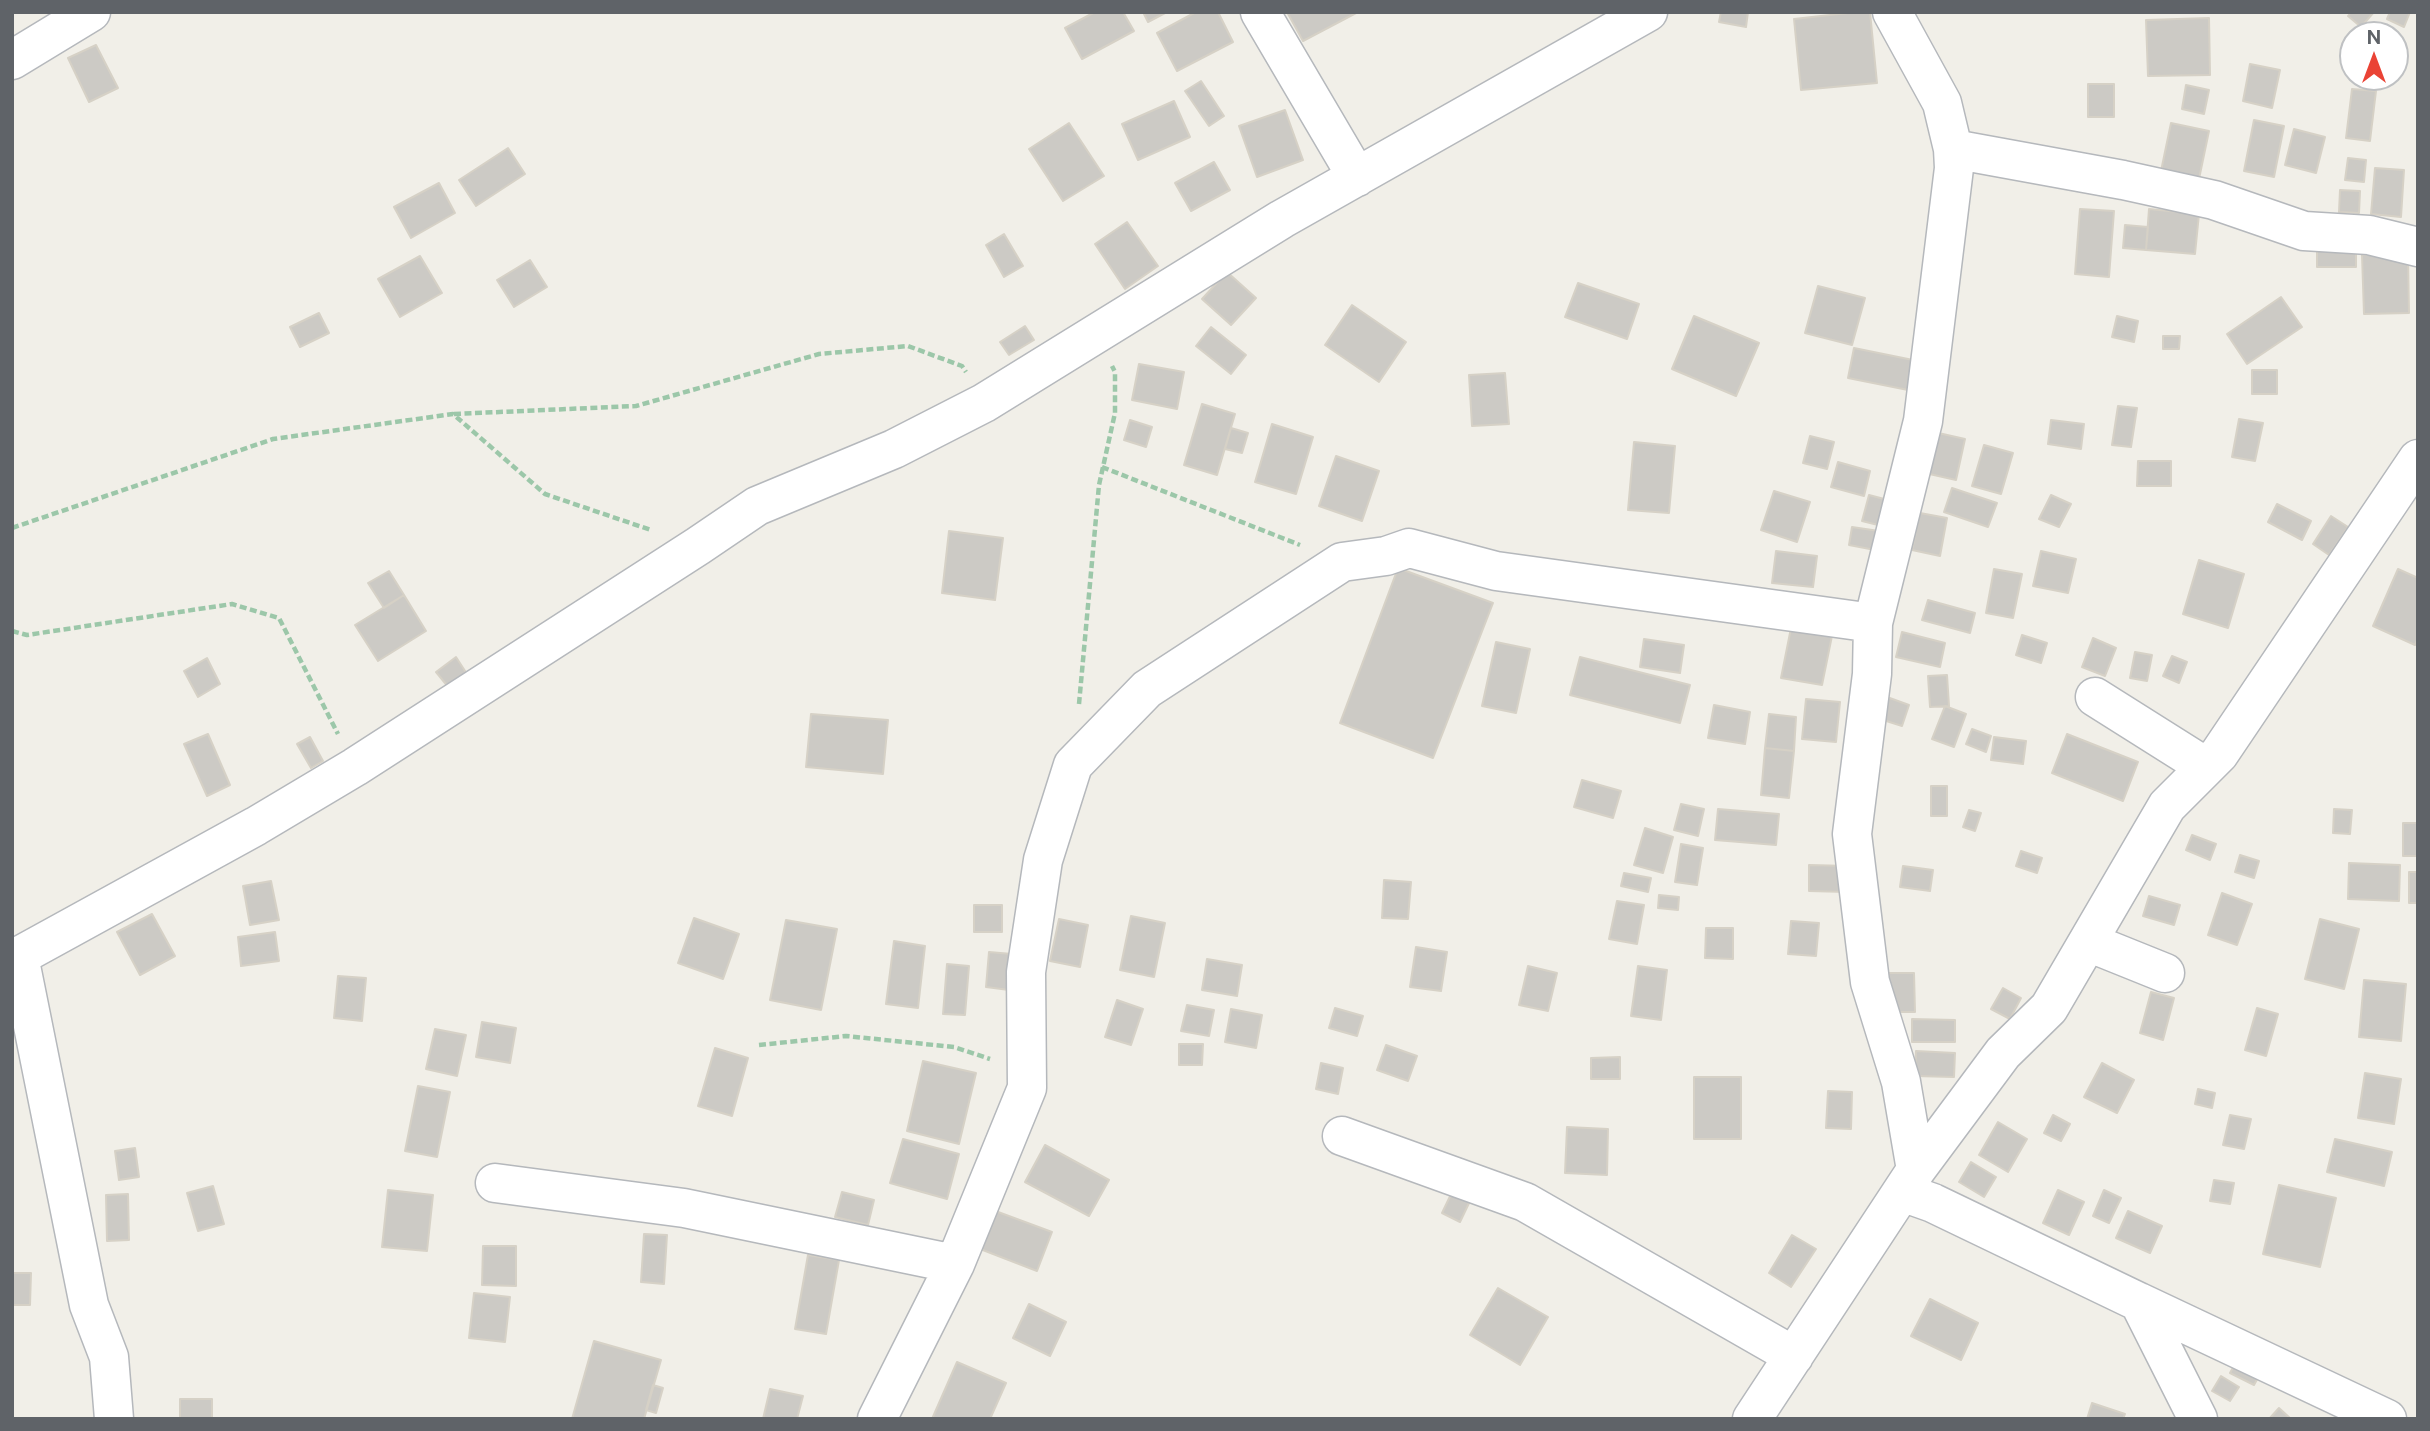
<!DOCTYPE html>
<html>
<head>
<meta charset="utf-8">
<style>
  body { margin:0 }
  #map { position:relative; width:2430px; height:1431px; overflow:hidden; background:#f1efe8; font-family:"Public Sans",sans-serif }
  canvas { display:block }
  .frame { position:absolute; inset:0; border:14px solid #5f6368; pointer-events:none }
  .north { position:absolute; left:2339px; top:21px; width:70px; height:70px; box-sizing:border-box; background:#fff; border:2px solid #bfc1c3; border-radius:50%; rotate:0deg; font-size:19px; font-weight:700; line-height:28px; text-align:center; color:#5f6368 }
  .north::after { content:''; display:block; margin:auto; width:24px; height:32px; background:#ea4335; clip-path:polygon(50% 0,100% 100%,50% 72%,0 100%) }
</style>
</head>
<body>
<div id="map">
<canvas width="2430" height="1431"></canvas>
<div class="frame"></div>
<div class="north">N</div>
</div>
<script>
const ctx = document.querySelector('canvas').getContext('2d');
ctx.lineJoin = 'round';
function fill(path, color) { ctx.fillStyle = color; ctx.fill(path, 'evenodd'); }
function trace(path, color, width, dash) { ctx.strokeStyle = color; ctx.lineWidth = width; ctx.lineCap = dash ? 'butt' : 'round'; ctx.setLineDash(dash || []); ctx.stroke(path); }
const building = new Path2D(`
  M1095,12h28l11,19 -52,28 -17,-31z
  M1143,12h24l-19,10z
  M1196,12h22l15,30 -56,29 -20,-38z
  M1287,12h71l-55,29z
  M1721,12h27l-2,15 -27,-5z
  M1857,12h13l7,71 -76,7 -7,-71z
  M2351,12h23l-13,15 -13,-11z
  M2390,12h20l-6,15 -17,-8z
  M2209,18l1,57 -62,1 -2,-56z
  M96,45l22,43 -29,14 -21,-44z
  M2250,64l30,6 -8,38 -29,-7z
  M1201,81l23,35 -15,10 -24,-35z
  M2088,84h26v33h-26z
  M2186,85l23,5 -5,24 -22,-5z
  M2352,89l24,2 -6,50 -24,-3z
  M1174,101l16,36 -52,23 -16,-36z
  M1285,110l18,50 -46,17 -18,-51z
  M2254,120l30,6 -10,51 -30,-6z
  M1069,123l35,53 -41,25 -34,-52z
  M2171,123l38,8 -10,48 -38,-8z
  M2294,129l31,8 -9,36 -31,-8z
  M508,148l17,26 -49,32 -17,-26z
  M2348,158l18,2 -2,22 -19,-2z
  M1214,162l16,28 -39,21 -16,-28z
  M2375,168l29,2 -3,47 -30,-3z
  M439,183l16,30 -44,25 -17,-31z
  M2340,190l20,1 -1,22 -20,-1z
  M2080,209l34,2 -5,66 -34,-3z
  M2149,209l50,5 -4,40 -49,-4z
  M1127,222l31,44 -33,23 -30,-45z
  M2125,225l23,2 -2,23 -23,-2z
  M1004,234l19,32 -19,11 -18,-32z
  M2317,241h39v26h-39z
  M2408,254l1,59 -45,1 -2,-59z
  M420,256l22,37 -42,24 -22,-38z
  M530,260l17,27 -33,20 -17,-27z
  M1227,272l29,26 -25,27 -29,-26z
  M1578,283l61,21 -12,35 -62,-22z
  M1818,286l47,12 -13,47 -47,-12z
  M2281,297l21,30 -55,37 -20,-30z
  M1352,305l54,37 -27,40 -54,-37z
  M319,313l10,20 -29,14 -10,-20z
  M1694,316l65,27 -23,53 -64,-27z
  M2117,316l21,5 -4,21 -22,-5z
  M1025,326l9,14 -25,15 -9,-13z
  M1211,327l35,28 -15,19 -35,-28z
  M2163,336h17l-1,13h-16z
  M1854,348l59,12 -5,30 -60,-12z
  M1139,364l45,8 -7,37 -45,-9z
  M2252,370h25v24h-25z
  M1505,373l4,51 -37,2 -3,-51z
  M1202,404l33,10 -18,61 -33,-10z
  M2118,406l19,2 -6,39 -19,-2z
  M2239,419l24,4 -8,38 -23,-4z
  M1130,420l22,7 -6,20 -22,-7z
  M2051,420l33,4 -3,25 -33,-5z
  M1272,424l41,13 -17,57 -41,-12z
  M1231,428l17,5 -6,20 -17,-4z
  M1934,432l31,7 -9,41 -31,-7z
  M1810,436l24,6 -7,27 -24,-6z
  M1634,442l41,4 -6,67 -41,-3z
  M1984,445l29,8 -12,41 -29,-8z
  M1336,456l43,15 -17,50 -43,-15z
  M2138,461h33v25h-34z
  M1838,462l32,9 -6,25 -33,-9z
  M1952,488l45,15 -9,24 -44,-15z
  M1774,491l36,11 -13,40 -36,-12z
  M1869,495l23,6 -6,26 -24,-6z
  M2051,495l20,9 -12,23 -20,-8z
  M2277,504l34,17 -9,19 -34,-18z
  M1920,513l27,5 -7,38 -28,-6z
  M2331,516l17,11 -19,28 -16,-11z
  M1852,527l27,4 -4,19 -26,-5z
  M949,531l54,7 -8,62 -53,-7z
  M1776,551l41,5 -4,31 -41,-4z
  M2041,551l35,8 -8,34 -35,-7z
  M2199,560l45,14 -16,54 -45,-14z
  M1398,568l95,35 -60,155 -93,-35z
  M1994,569l28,5 -9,44 -27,-5z
  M2398,569l20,9v60l-3,7 -42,-19z
  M389,571l15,24 -20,13 -16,-25z
  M404,595l22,36 -48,30 -23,-36z
  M1928,600l47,13 -5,20 -48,-13z
  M1793,618l41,8 -12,59 -41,-7z
  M1902,632l43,11 -5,24 -44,-10z
  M2022,635l25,8 -6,20 -25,-8z
  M2093,638l23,10 -11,28 -23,-9z
  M1644,639l40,6 -4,28 -40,-6z
  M1496,642l34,7 -14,64 -34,-7z
  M2135,652l17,3 -5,26 -17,-3z
  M2172,656l15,6 -8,21 -16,-7z
  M456,657l11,17 -18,14 -13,-16z
  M1580,657l110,28 -10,38 -110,-28z
  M207,658l13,26 -22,13 -14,-26z
  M1947,675l2,31 -19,1 -2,-31z
  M1887,697l22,8 -7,21 -22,-7z
  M1806,699l34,3 -4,40 -34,-3z
  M1714,705l36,7 -5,32 -37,-6z
  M1945,706l21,8 -12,33 -22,-8z
  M811,714l77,6 -5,54 -77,-7z
  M1769,714l27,3 -2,34 -29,-3z
  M1972,729l19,7 -5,16 -20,-8z
  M208,734l22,51 -23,11 -23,-52z
  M2067,734l71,28 -15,39 -71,-28z
  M310,737l13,24 -12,7 -14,-24z
  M1994,737l32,4 -3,23 -32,-4z
  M1765,748l29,3 -5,47 -28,-3z
  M1582,780l39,11 -8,27 -39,-11z
  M1931,786h16v30h-16z
  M1681,804l23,5 -6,27 -24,-6z
  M1718,809l61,5 -3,31 -61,-5z
  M2334,809l18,1 -2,24 -17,-1z
  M1969,810l12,3 -6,18 -12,-4z
  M2403,823h15v33h-15z
  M1645,828l28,9 -10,36 -29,-8z
  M2192,835l24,9 -6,16 -24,-10z
  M1681,844l22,4 -6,37 -22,-3z
  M2021,851l21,7 -5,15 -21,-7z
  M2240,855l19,6 -5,17 -19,-6z
  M2349,863l51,2 -1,36 -51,-2z
  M1809,865l40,1 -2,26 -38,-1z
  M1903,866l30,4 -3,21 -30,-4z
  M2409,872h9v31h-9z
  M1624,873l27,5 -3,14 -27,-6z
  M1384,880l27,2 -3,37 -26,-1z
  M271,881l8,39 -29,5 -7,-39z
  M2222,893l30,11 -15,41 -29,-10z
  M1659,895l20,2 -1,13 -20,-2z
  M2149,896l31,9 -6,20 -31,-9z
  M1617,901l27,4 -7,39 -28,-5z
  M974,905h28v27h-28z
  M152,914l23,42 -35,19 -23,-43z
  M1131,916l34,7 -11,54 -34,-7z
  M694,918l45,16 -16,45 -45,-16z
  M1059,919l29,6 -8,42 -30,-6z
  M2320,919l39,10 -15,60 -39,-10z
  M786,920l51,9 -16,81 -51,-10z
  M1791,921l28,2 -3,33 -28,-2z
  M1706,928h27v31l-28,-1z
  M275,932l4,29 -38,5 -3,-29z
  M894,941l31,5 -7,62 -32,-4z
  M1416,947l31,5 -6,39 -31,-4z
  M989,952l23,2 -3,36 -23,-3z
  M1207,959l35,6 -5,31 -35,-6z
  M947,964l22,2 -4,49 -22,-1z
  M1528,966l29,7 -9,38 -29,-6z
  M1638,966l29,4 -6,50 -30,-4z
  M1889,973h25l1,39h-26z
  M338,976l28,2 -4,43 -28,-3z
  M2364,980l42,4 -5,57 -42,-4z
  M2003,988l18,10 -11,21 -19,-10z
  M2151,992l23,6 -11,42 -23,-7z
  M1117,1000l26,9 -12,36 -26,-8z
  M1187,1005l27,5 -5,26 -28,-5z
  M1335,1008l28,8 -6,20 -28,-8z
  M2257,1008l21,6 -12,42 -21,-6z
  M1231,1009l31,6 -6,33 -31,-6z
  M1912,1019l43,1v22h-43z
  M482,1022l34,6 -6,35 -34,-6z
  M435,1029l31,6 -9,41 -31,-7z
  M1179,1044h24l-1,21h-23z
  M1386,1045l31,11 -9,25 -31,-11z
  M715,1048l33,10 -16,58 -34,-10z
  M1916,1051l39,2 -1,24 -39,-1z
  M1620,1057v22h-29v-21z
  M923,1061l53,12 -17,71 -52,-13z
  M1321,1063l22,5 -5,26 -22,-5z
  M2102,1063l32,17 -17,33 -33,-16z
  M2365,1073l36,6 -7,45 -36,-6z
  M1694,1077h47v62h-47z
  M418,1086l32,6 -13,65 -32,-6z
  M2198,1089l17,4 -3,15 -17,-4z
  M1828,1091l24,1 -1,37 -25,-1z
  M2053,1115l17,9 -9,17 -17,-8z
  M2230,1115l21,4 -7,30 -21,-4z
  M1998,1122l29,17 -19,33 -29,-17z
  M1567,1127l41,2 -1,46 -42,-2z
  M903,1139l56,15 -12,45 -57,-16z
  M2335,1139l57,13 -8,34 -57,-14z
  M1045,1145l64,35 -20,36 -64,-34z
  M135,1148l4,29 -20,3 -4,-29z
  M1971,1162l25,15 -12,20 -25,-15z
  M2214,1180l20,3 -4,21 -20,-3z
  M2279,1185l57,13 -16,69 -57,-13z
  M213,1186l11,38 -26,7 -11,-38z
  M388,1190l45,5 -6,56 -45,-4z
  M1453,1190l18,9 -11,23 -18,-9z
  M2058,1190l26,12 -15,33 -26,-12z
  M2104,1190l17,8 -12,25 -16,-7z
  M842,1192l32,8 -6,25 -33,-8z
  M128,1194l1,46 -22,1 -1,-46z
  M990,1209l62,23 -15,39 -62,-24z
  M2128,1211l34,15 -12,27 -34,-15z
  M644,1234l23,1 -3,49 -23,-2z
  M1792,1235l24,14 -25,38 -22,-14z
  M483,1246h33v40l-34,-1z
  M808,1255l31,5 -13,74 -31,-5z
  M12,1273h19l-1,32h-18z
  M1498,1288l50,29 -28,48 -50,-30z
  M474,1293l36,4 -5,45 -36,-4z
  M1930,1299l48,24 -17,37 -50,-24z
  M1029,1304l37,18 -16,34 -37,-18z
  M594,1341l67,19 -17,59h-72z
  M957,1362l49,21 -16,36h-58z
  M2236,1362l24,12 -6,11 -24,-12z
  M2221,1376l18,11 -9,14 -18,-10z
  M653,1385l10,3 -7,25 -10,-3z
  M770,1389l33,7 -6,23h-34z
  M180,1399h32v20h-32z
  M2092,1403l33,11 -2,5h-36z
  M2279,1408l12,11h-22z`);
fill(building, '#cccac5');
trace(building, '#d6d1c6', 2);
const minor = new Path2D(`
  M1260,12l97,165
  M1892,12l50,91 11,46 1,19 -31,253 -50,202 -1,51 -20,160 18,148 31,100 15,88
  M12,60l79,-48
  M1953,149l170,31 91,20 90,31 65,4 49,12
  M2095,697l111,70
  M2088,942l77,31
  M19,956l70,349 20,52 5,62
  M12,960l244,-134 99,-59 343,-221 59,-40 137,-57 90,-46 298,-184 366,-207
  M1342,1136l183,66 269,154
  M495,1183l189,25 271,56
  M1902,1192l31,11 206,99 59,117
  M2139,1302l248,117
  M877,1419l78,-155 72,-176 -1,-116 17,-112 30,-95 74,-76 195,-127 44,-6 23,-8 87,23 377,52
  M1752,1419l164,-249 87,-117 46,-45 118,-202 52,-52 199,-295`);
trace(minor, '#b5b8bc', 41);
trace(new Path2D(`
  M454,414l182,-8 183,-52 89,-8 54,20 4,6
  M1102,467l198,78
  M12,528l261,-89 180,-25 92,80 106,36
  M12,631l15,4 205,-31 47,14 59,116
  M1079,704l20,-219 16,-72v-41l-3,-6
  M759,1045l87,-9 108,11 36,12`), '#9cc7a9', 4.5, [7, 3.5]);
trace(minor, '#fff', 38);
</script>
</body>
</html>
